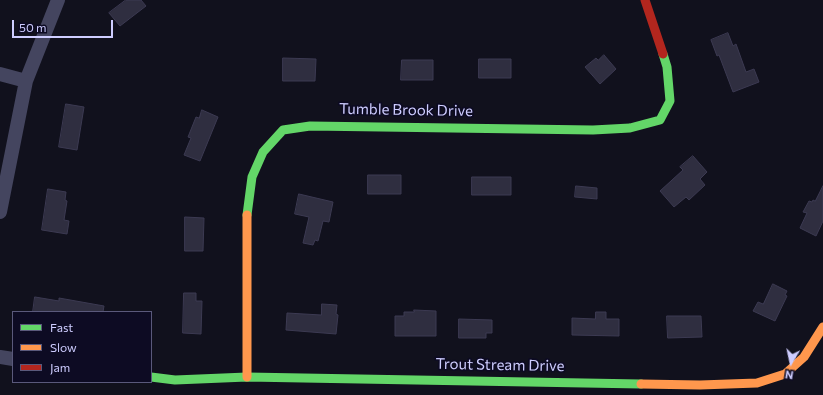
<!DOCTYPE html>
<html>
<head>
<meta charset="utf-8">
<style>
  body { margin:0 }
  #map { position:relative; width:823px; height:395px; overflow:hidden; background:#11111d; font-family:Commissioner,sans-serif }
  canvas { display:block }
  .legend { position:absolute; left:12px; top:311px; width:140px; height:72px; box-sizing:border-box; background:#0d0b23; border:1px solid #5a597b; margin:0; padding:5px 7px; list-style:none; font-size:12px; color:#cecdff }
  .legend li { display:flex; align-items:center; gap:8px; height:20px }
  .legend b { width:20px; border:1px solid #5a597b }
  .north { position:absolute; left:771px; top:343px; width:40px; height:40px; -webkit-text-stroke:3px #0d0b23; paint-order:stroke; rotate:189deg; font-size:11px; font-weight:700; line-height:16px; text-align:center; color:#cecdff }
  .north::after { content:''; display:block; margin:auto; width:14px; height:18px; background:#cecdff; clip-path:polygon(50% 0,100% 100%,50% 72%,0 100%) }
  .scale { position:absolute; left:12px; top:20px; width:101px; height:18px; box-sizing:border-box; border:2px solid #cecdff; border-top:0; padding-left:5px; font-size:12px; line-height:14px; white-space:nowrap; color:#cecdff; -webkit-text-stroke:3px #0d0b23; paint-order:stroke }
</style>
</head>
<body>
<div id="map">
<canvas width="823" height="395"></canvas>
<ul class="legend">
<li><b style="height:5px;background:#63d668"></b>Fast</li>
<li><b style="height:5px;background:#ff974d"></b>Slow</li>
<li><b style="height:5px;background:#b3261e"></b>Jam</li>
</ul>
<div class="north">N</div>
<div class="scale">50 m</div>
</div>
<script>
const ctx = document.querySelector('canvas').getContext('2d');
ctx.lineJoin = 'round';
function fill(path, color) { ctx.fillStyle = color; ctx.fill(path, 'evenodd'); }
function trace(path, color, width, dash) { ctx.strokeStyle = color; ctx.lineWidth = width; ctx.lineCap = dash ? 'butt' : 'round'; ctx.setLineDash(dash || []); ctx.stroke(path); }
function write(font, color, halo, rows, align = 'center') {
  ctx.font = font + ' Commissioner,sans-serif'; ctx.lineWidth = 3.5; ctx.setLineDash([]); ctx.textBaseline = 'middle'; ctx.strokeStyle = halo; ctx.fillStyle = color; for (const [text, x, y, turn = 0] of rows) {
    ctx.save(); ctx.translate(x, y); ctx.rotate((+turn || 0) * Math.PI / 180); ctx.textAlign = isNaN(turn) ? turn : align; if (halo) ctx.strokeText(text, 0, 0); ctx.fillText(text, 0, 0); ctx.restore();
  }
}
const building = new Path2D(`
  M126,0h15l5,6 -26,20 -11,-13z
  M728,33l5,13 3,-2 10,28 8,-3 5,13 -26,10 -14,-37 -2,1 -6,-16z
  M604,55l12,14 -16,15 -15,-17 11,-9 2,2z
  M283,58l33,1 -1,22h-32z
  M479,59h32v19h-32z
  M402,60h31v20h-32z
  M66,104l18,3 -7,43 -18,-3z
  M202,110l16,7 -18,44 -16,-6 7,-17 -3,-1 8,-20 3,1z
  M693,156l14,16 -7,7 5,6 -16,15 -3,-3 -12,10 -14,-16 23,-21 -3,-3z
  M368,175h33v19h-33z
  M472,177h39v18h-39z
  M576,186l21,2v11l-22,-2z
  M823,186v35l-7,15 -16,-8 7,-15 -4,-1 6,-11 3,1 1,-2 2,1z
  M48,189l18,3 -1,8 2,1 -3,19 5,1 -2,13 -25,-4z
  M299,194l34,8 -4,20 -6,-1 -5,20 -3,-1 -2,5 -10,-2 6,-26 -14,-3z
  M185,217l19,1 -1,33h-18z
  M773,284l14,7 -2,4 2,1 -12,25 -22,-10 5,-9 5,2z
  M184,293h12v8h6l-1,33 -18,-1z
  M35,297l24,4v-3l45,8 -1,6h-70z
  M322,304l15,1 -1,9 2,1 -2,19 -50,-4 1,-17 34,2z
  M414,310l22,1v25h-41v-20h9v-4h10z
  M596,312h10v7h13v17l-47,-1v-17l23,1z
  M667,316h34l1,21 -34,1z
  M459,319l33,1v13h-6v5h-27z`);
fill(building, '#2f2e40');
trace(building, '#3c3a52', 1);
trace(new Path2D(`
  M0,74l26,7
  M0,212l26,-131 32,-81
  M0,357l13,2`), '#44455f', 14);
trace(new Path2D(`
  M247,215l5,-38 11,-25 20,-22 27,-4 283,4 37,-2 30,-8 10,-19 -3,-34 -4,-13
  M151,377l24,3 72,-3 394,7`), '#63d668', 9);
trace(new Path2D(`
  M247,215v162
  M641,384l59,1 57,-2 28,-9 19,-17 19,-30`), '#ff974d', 9);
trace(new Path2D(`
  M645,0l18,54`), '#b3261e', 9);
write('15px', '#cecdff', '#0d0b23', [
  ["Tumble Brook Drive",406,110,1],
  ["Trout Stream Drive",500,365,1]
]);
</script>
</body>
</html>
